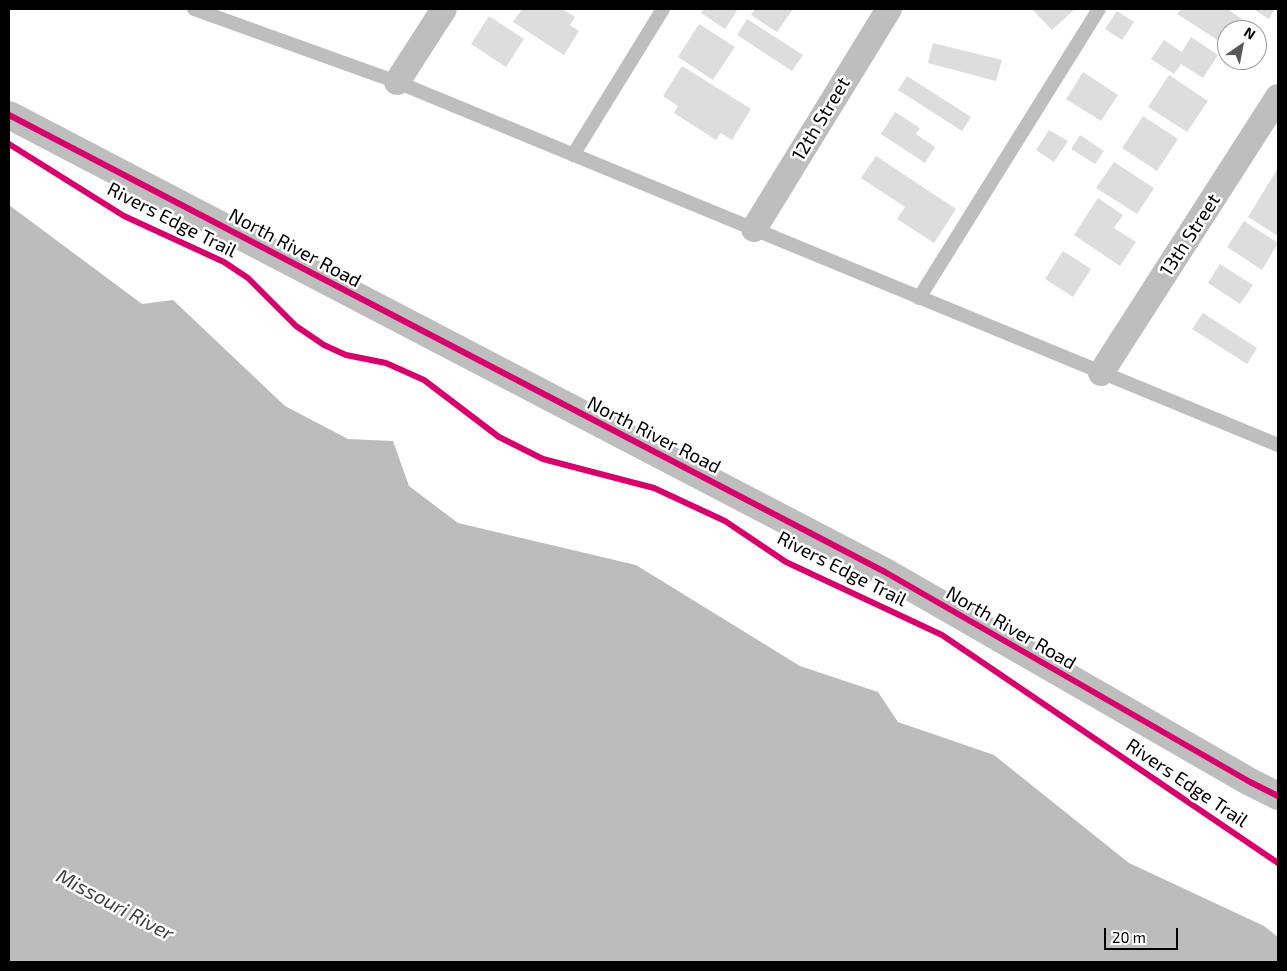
<!DOCTYPE html>
<html>
<head>
<meta charset="utf-8">
<style>
  body { margin:0 }
  #map { position:relative; width:1287px; height:971px; overflow:hidden; background:#fff; font-family:"Exo 2",sans-serif }
  canvas { display:block }
  .frame { position:absolute; inset:0; border:10px solid #000; pointer-events:none }
  .north { position:absolute; left:1217px; top:20px; width:50px; height:50px; box-sizing:border-box; background:#fff; border:1px solid #999; border-radius:50%; rotate:33deg; font-size:14px; font-weight:700; line-height:20px; text-align:center; color:#000 }
  .north::after { content:''; display:block; margin:auto; width:18px; height:22px; background:#595959; clip-path:polygon(50% 0,100% 100%,50% 72%,0 100%) }
  .scale { position:absolute; left:1104px; top:928px; width:74px; height:22px; box-sizing:border-box; border:2px solid #000; border-top:0; padding-left:6px; font-size:15px; line-height:18px; white-space:nowrap; color:#000; -webkit-text-stroke:4px #fff; paint-order:stroke }
</style>
</head>
<body>
<div id="map">
<canvas width="1287" height="971"></canvas>
<div class="frame"></div>
<div class="north">N</div>
<div class="scale">20 m</div>
</div>
<script>
const ctx = document.querySelector('canvas').getContext('2d');
ctx.lineJoin = 'round';
function fill(path, color) { ctx.fillStyle = color; ctx.fill(path, 'evenodd'); }
function trace(path, color, width, dash) { ctx.strokeStyle = color; ctx.lineWidth = width; ctx.lineCap = dash ? 'butt' : 'round'; ctx.setLineDash(dash || []); ctx.stroke(path); }
function write(font, color, halo, rows, align = 'center') {
  ctx.font = font + ' "Exo 2",sans-serif'; ctx.lineWidth = 5; ctx.setLineDash([]); ctx.textBaseline = 'middle'; ctx.strokeStyle = halo; ctx.fillStyle = color; for (const [text, x, y, turn = 0] of rows) {
    ctx.save(); ctx.translate(x, y); ctx.rotate((+turn || 0) * Math.PI / 180); ctx.textAlign = isNaN(turn) ? turn : align; if (halo) ctx.strokeText(text, 0, 0); ctx.fillText(text, 0, 0); ctx.restore();
  }
}
fill(new Path2D(`
  M9,205l133,99 31,-4 112,106 63,33 45,2 16,45 49,37 178,42 164,101 78,26 20,30 96,33 135,108 135,63 14,11v25h-1269z`), '#bcbcbc');
fill(new Path2D(`
  M522,9h40l13,8 -5,8 9,6 -15,24 -51,-33z
  M704,9h34l-13,20 -24,-16z
  M755,9h38l-16,23 -26,-17z
  M1032,9h43l-23,21z
  M1181,9h46l18,12 -6,9h-12v16l-50,-32z
  M1253,9h22l-6,10z
  M1117,11l17,11 -12,18 -17,-11z
  M489,16l35,23 -18,28 -35,-23z
  M747,19l56,36 -11,16 -55,-36z
  M699,24l36,23 -22,33 -35,-23z
  M1191,37l27,18 -15,23 -22,-14 -7,10 -23,-15 13,-19 18,12z
  M933,43l69,17 -6,21 -68,-18z
  M682,66l69,43 -19,31 -11,-7 -5,7 -42,-27 4,-7 -15,-10z
  M1083,72l35,23 -17,26 -35,-22z
  M1169,75l39,26 -21,31 -39,-25z
  M907,76l64,41 -9,14 -64,-41z
  M895,112l25,16 -4,6 19,13 -10,16 -44,-29z
  M1143,116l35,23 -21,32 -35,-23z
  M1049,130l19,11 -14,21 -18,-12z
  M1080,135l24,16 -9,13 -24,-15z
  M876,156l80,53 -22,34 -37,-24 8,-12 -44,-29z
  M1114,162l40,26 -17,26 -41,-26z
  M1278,168v68l-30,-19z
  M1098,198l25,17 -9,13 22,14 -16,24 -46,-31z
  M1244,221l34,22 -16,27 -35,-23z
  M1063,251l28,18 -18,28 -28,-18z
  M1220,264l33,21 -13,19 -32,-21z
  M1203,313l54,35 -10,16 -55,-35z`), '#ddd');
trace(new Path2D(`
  M194,9l203,73 881,363
  M573,155l90,-146
  M919,298l180,-289`), '#bebebe', 14);
trace(new Path2D(`
  M397,82l47,-73
  M754,229l135,-220
  M1101,373l177,-276`), '#bebebe', 26);
trace(new Path2D(`
  M9,115l876,457 365,210 28,14`), '#bebebe', 28);
trace(new Path2D(`
  M9,115l876,457 365,210 28,14
  M9,144l115,72 100,46 24,16 48,48 28,19 22,10 40,8 38,17 75,57 44,22 111,29 71,33 61,41 156,73 336,228`), '#d6006c', 6);
write('19px', '#000', '#fff', [
  ["12th Street",821,119,-59],
  ["Rivers Edge Trail",172,220,27],
  ["13th Street",1190,235,-57],
  ["North River Road",295,248,28],
  ["North River Road",654,435,27],
  ["Rivers Edge Trail",842,569,27],
  ["North River Road",1011,628,30],
  ["Rivers Edge Trail",1187,783,34]
]);
write('italic 20px', '#414141', '#fff', [
  ["Missouri River",115,905,28]
]);
</script>
</body>
</html>
